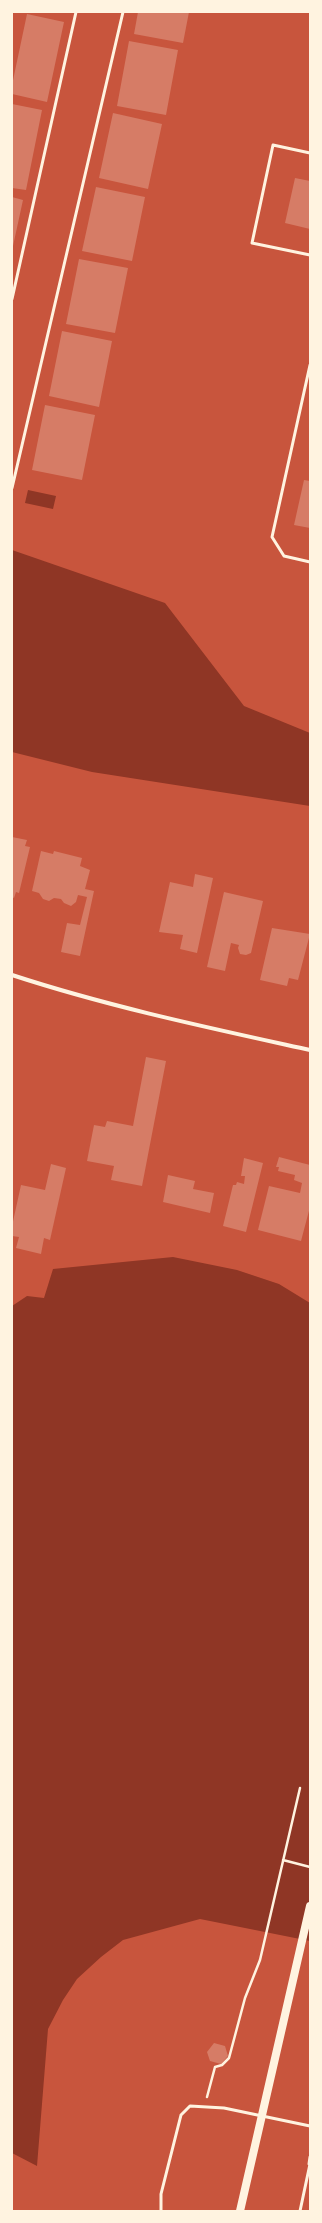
<!DOCTYPE html>
<html>
<head>
<meta charset="utf-8">
<style>
  body { margin:0 }
  #map { position:relative; width:322px; height:2223px; overflow:hidden; background:#c8553d; font-family:"Archivo Narrow",sans-serif }
  canvas { display:block }
  .frame { position:absolute; inset:0; border:13px solid #fff3e0; pointer-events:none }
</style>
</head>
<body>
<div id="map">
<canvas width="322" height="2223"></canvas>
<div class="frame"></div>
</div>
<script>
const ctx = document.querySelector('canvas').getContext('2d');
ctx.lineJoin = 'round';
function fill(path, color) { ctx.fillStyle = color; ctx.fill(path, 'evenodd'); }
function trace(path, color, width, dash) { ctx.strokeStyle = color; ctx.lineWidth = width; ctx.lineCap = dash ? 'butt' : 'round'; ctx.setLineDash(dash || []); ctx.stroke(path); }
fill(new Path2D(`
  M28,490l28,6 -3,13 -28,-6z
  M12,550l153,53 79,103 66,27v73l-218,-34 -80,-20z
  M173,1257l64,13 42,14 31,19v638l-110,-22 -77,21 -22,17 -24,22 -14,21 -15,29 -11,137 -25,-13v-847l15,-10 17,2 9,-29z`), '#8f3625');
fill(new Path2D(`
  M138,12h51l-6,31 -49,-9z
  M27,14l37,8 -17,80 -35,-8v-9z
  M129,41l49,9 -12,65 -49,-9z
  M12,104l30,6 -16,80 -14,-2z
  M113,113l49,11 -14,65 -49,-11z
  M295,178l15,3v48l-25,-6z
  M96,187l49,10 -13,64 -50,-10z
  M12,197l11,3 -10,46h-1z
  M79,259l49,9 -13,65 -49,-9z
  M62,331l50,10 -13,66 -50,-11z
  M45,405l50,10 -13,65 -50,-10z
  M304,480l6,1v47l-16,-3z
  M12,837l15,3 -2,6 5,1 -11,46 -3,-1 -2,6 -2,-1z
  M41,851l12,3 1,-3 28,7 -2,8 10,4 -5,19 9,2 -14,65 -19,-4 6,-29 13,2 7,-28 -9,-2 -2,7 -5,4 -7,-3 -3,-4 -7,-1 -5,3 -6,-2 -4,-6 -7,-2z
  M195,874l18,4 -16,75 -17,-4 3,-14 -24,-3 11,-50 23,5z
  M224,892l39,9 -12,52 -5,2 -6,-1 -2,-6 1,-3 -8,-2 -6,28 -18,-4z
  M272,928l38,6 -12,46 -9,-2 -2,8 -27,-6z
  M146,1057l20,4 -24,125 -31,-6 3,-14 -27,-5 7,-36 11,2 2,-6 26,5z
  M279,1157l31,8v42l-9,34 -43,-11 11,-44 31,7 2,-10 -8,-3 1,-5 -17,-4 1,-4h-3z
  M244,1158l19,5 -17,69 -23,-6 10,-41h3l1,-3 7,2 1,-8h-4z
  M51,1164l15,4 -16,72 -6,-2 -3,16 -25,-6 3,-11 -7,-1v-10l9,-41 24,5z
  M168,1175l27,6 -2,8 21,4 -4,20 -47,-11z
  M214,2043l11,3 3,10 -7,8 -11,-3 -3,-9z`), '#d67c66');
trace(new Path2D(`
  M283,1860l27,7
  M207,2097l8,-30 7,-2 7,-7 16,-60 15,-38 40,-172`), '#fff3e0', 2.5);
trace(new Path2D(`
  M310,153l-37,-8 -21,98 58,12
  M12,299l64,-287
  M310,365l-38,172 12,19 26,6
  M12,488l111,-476
  M309,2164l1,-7
  M161,2211v-17l20,-79 9,-9 34,2 86,18
  M300,2211l10,-47`), '#fff3e0', 3);
trace(new Path2D(`
  M12,975c98,32 198,53 298,75`), '#fff3e0', 4);
trace(new Path2D(`
  M240,2211l70,-305`), '#fff3e0', 8);
</script>
</body>
</html>
